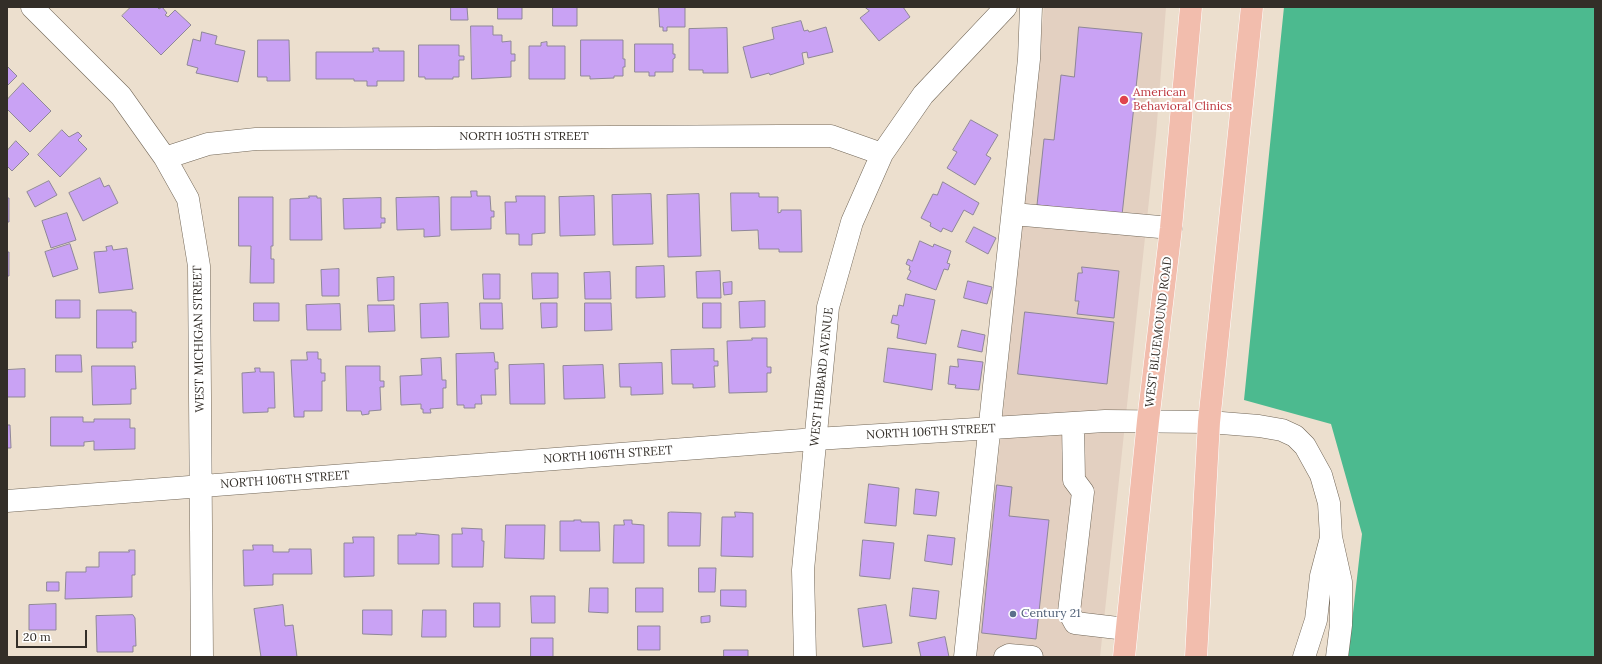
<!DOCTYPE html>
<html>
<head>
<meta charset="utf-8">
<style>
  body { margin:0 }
  #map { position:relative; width:1602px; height:664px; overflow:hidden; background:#ecdfce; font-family:Lora,serif }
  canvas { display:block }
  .frame { position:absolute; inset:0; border:8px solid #332e28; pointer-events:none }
  .scale { position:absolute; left:16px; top:630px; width:71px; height:18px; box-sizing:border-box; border:2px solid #332e28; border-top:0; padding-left:5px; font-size:12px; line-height:14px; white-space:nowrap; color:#332e28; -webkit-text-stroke:3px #fff; paint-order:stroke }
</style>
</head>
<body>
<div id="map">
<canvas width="1602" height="664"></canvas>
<div class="frame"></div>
<div class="scale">20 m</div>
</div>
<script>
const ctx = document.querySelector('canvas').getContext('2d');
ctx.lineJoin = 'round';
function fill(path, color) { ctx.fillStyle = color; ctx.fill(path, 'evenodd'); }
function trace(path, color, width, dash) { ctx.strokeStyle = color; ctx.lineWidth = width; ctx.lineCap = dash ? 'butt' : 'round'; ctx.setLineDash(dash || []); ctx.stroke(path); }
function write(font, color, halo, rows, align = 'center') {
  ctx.font = font + ' Lora,serif'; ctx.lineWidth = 4; ctx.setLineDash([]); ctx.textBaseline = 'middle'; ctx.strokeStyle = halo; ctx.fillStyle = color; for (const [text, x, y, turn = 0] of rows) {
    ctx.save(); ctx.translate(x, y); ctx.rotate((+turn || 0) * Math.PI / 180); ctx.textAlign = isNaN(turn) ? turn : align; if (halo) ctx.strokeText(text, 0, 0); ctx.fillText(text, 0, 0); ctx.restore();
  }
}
fill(new Path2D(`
  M1044,7h122l-10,128 -56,522h-125l24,-205z`), '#e3d0c1');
fill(new Path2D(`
  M1284,7h311v650h-247l14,-123 -31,-110 -87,-24z`), '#4cba8f');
const building = new Path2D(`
  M131,7h26l2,2 3,-2 5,6 -2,2 3,2 7,-7 16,15 -30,30 -39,-39z
  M451,7h16l1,13h-17z
  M498,7h24v12h-24z
  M553,7h24v19h-24z
  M659,7h26v20h-18v4h-4v-4h-3z
  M865,7h38l7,10 -31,24 -19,-23 9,-7z
  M801,21l3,10 4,-1 1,2 17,-5 7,25 -25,6 -1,-6 -5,1 2,11 -34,11 -1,-2 -18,5 -8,-31 31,-8 -2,-11z
  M471,26h22v9h9v7l9,-1v13h4v7h-4v16l-39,2z
  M1079,27l63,6 -20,182 -85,-10 7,-66 10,1 7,-65 13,2z
  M727,28l1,45h-25v-3h-14v-41z
  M202,32l15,4 -2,8 30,7 -7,31 -42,-9 2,-5 -11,-3 6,-26 7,2z
  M258,40h31l1,41h-23v-4h-9z
  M581,40h42v19h2v8h-2v9h-9v2l-24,1v-3h-9z
  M547,42v4h18v33h-36v-33h12v-3z
  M635,44h38v10h2v4l-2,1v13h-18v4h-6v-4h-14z
  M419,45h40v11h5v4h-5v17h-6v2h-28v-2h-6z
  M373,48h6v3h25v30h-27v5h-10v-5h-13v-2h-38v-27h57z
  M7,66l10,10 -10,10z
  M23,83l28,28 -21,21 -23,-23v-9z
  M971,120l27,15 -12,20 5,3 -16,27 -28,-17 10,-16 -4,-2z
  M62,130l7,7 9,-5 4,4 -4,4 9,9 -27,28 -22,-22z
  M16,141l13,13 -17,17 -5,-5v-15z
  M100,178l4,9 5,-2 9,18 -35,18 -14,-28z
  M49,181l8,14 -22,12 -8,-15z
  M943,182l36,21 -6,12 -9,-5 -12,22 -9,-4 -2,4 -11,-6 1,-3 -10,-5 12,-24 4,1z
  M471,191h6v5h13l1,15h3v6h-3v12l-40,1v-33h20z
  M731,193h28v4h19v16l3,-1v-2h20l1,42h-23v-3h-20l-1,-19 -26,1z
  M651,194l2,50 -40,1 -1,-50z
  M699,194l2,62 -33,1 -1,-62z
  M309,196h8v2h4l1,42h-32v-41l19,-1z
  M516,196h29v37l-13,1v11h-13v-11h-13l-1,-32h11z
  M594,196l1,39 -35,1 -1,-39z
  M239,197h34v49h-2v13h3v24h-24l1,-37h-12z
  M439,197l1,39 -16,1v-8l-27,1 -1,-32z
  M7,198h2v24h-2z
  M381,198v20h4v5h-4v5l-37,1 -1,-30z
  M67,213l9,27 -25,8 -9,-27z
  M974,227l22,11 -8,16 -22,-12z
  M920,241l13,6 1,-3 17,7 -4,12 3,1 -2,6 -4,-1 -8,21 -29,-11 4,-8 -2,-1 1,-4 -4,-2 2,-5 4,2z
  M70,244l8,25 -25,8 -8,-25z
  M112,246l1,4 14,-2 6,41 -34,4 -5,-41 13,-1 -1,-4z
  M7,252h2v24h-2z
  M664,266l1,31 -29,1v-31z
  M1082,267l37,4 -5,47 -37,-4 2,-13h-4l3,-28h4z
  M339,269v27h-17l-1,-26z
  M720,271l1,27h-24l-1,-26z
  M610,272l1,27h-26l-1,-26z
  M532,273h26v25l-25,1z
  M483,274h17v25h-16z
  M394,277v23l-16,1 -1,-23z
  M968,281l24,6 -5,17 -23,-6z
  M732,282v12l-8,1 -1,-12z
  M906,294l29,6 -9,44 -29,-6 2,-13 -8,-2 2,-8 4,1 2,-11 4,1z
  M56,300h24v18h-24z
  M765,301v26l-25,1 -1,-26z
  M254,303h25v18h-25z
  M448,303l1,34 -28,1 -1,-34z
  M480,303h22l1,26h-22z
  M541,303h16v24l-15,1z
  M585,303h26l1,27 -27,1z
  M703,303h18v25h-18z
  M340,304l1,26h-34l-1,-25z
  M368,305h26l1,26 -26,1z
  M97,310h35v2h4v30h-4l1,6h-36z
  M1025,312l89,10 -7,62 -89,-10z
  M962,330l23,5 -3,17 -24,-5z
  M752,338h15v29h4v6h-4v19l-38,1 -2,-52 25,-1z
  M888,348l48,6 -4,36 -48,-8z
  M714,349v12h4v5h-4l1,21 -22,1v-4h-21l-1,-34z
  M307,352h11v7h3v14h4v8h-3v30h-18v6h-10l-3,-57h16z
  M494,353l1,9h3v7h-3l1,26h-15l1,9h-7v4h-11v-3h-7l-1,-51z
  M56,355h25l1,17h-26z
  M441,358l1,22h4v8h-3v20l-13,1 1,4h-8v-4h-2v-5l-20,1 -1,-29 22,-1 -1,-16z
  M958,359l25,3 -4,28 -24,-2 1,-3 -8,-1 2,-18 8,1z
  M662,363l1,31 -32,1v-8h-11l-1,-23z
  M544,364l1,40h-35l-1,-39z
  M603,365l2,33 -41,1 -1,-33z
  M92,366h43l1,23h-5v15l-38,1z
  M346,366h34v15h4v6h-4l1,23 -12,1v3l-7,1 -1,-4h-14z
  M255,368h5v4h14l1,36h-7v4l-25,1 -1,-40 13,-1z
  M25,369v28h-18v-27z
  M51,417h32v5h11v-3h36v9h5v21l-41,1v-9l-10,1v4h-33z
  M7,425h3l1,23h-4z
  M869,484l30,4 -3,38 -31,-3z
  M997,485l15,2 -3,29 40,4 -13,119 -54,-6z
  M916,489l23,3 -3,24 -22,-2z
  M671,512l30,1 -1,33h-32v-33z
  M735,512l18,1v44l-32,-1 1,-39h13z
  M574,520h7v2h18l1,29h-40v-30h14z
  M624,520h8v4l12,1v38h-31l1,-38h10z
  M506,525h39l-1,34 -39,-1z
  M462,528l20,1v12h2l-1,26h-31v-33h10z
  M416,533l23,2v29h-41v-29h18z
  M928,535l27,3 -3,27 -27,-4z
  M353,537h21v39l-30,1v-34h9z
  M863,540l31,3 -4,36 -30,-3z
  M253,545h20v7h16v-3h22l1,25h-39v11l-29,1 -1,-36h10z
  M129,550h6v25h-3v22l-67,2 1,-27h20v-5h13v-15h30z
  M699,568h17l-1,24h-16z
  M47,582h12v9h-12z
  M590,588h18v25l-19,-1z
  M636,588h27v24h-27z
  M913,588l26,3 -3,28 -26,-3z
  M721,590h25v17l-25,-1z
  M531,596h24v27h-23z
  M474,603h26v24h-26z
  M56,604v26h-27v-25z
  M283,605l2,21 8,-1 4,32h-36l-7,-48z
  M886,605l6,38 -29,4 -5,-38z
  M363,610h29v25l-29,-1z
  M423,610h23v27h-24z
  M133,615l2,3 1,28h-3v6h-36l-1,-36z
  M710,616v6l-9,1v-6z
  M638,626h22v24h-22z
  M945,637l4,20h-28l-3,-14z
  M531,638h22v19h-22z
  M724,650h24v7h-24z`);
fill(building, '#c9a2f4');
trace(building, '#8f8798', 1);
const minor = new Path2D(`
  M32,7l89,89 44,62 23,41 11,67 3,391
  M165,158l43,-14 48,-5 525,-3h50l51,18
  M1013,214l158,14
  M1073,424l1,56 9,12 -14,120 6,11 51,6
  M7,501l809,-62 289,-18 104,1 50,4 23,4 13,6 10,10 16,29 8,28 2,34 10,45v43l-4,32
  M805,657l-2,-87 25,-263 24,-85 30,-68 41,-59 83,-88
  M965,657l64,-598 2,-52
  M1005,657l4,-2 23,2
  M1304,657l12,-37 5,-44 10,-38`);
const major = new Path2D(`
  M1124,657l24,-236 23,-193 20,-221
  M1196,657l13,-235 43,-415`);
trace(minor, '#726758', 23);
trace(major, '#fff', 23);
trace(minor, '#fff', 22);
trace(major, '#f2bdad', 22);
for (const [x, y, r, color] of [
  [1124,100,5,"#e0444e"],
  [1013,614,4,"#5c6f8a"]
]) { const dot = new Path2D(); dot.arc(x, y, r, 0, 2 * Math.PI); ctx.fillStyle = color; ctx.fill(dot); trace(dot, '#fff', 1.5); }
write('12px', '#be3a42', '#fff', [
  ["American",1133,93],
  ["Behavioral Clinics",1133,107]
], 'left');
write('12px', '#332e28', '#fff', [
  ["NORTH 105TH STREET",524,137],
  ["WEST BLUEMOUND ROAD",1159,332,-83],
  ["WEST MICHIGAN STREET",199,339,-91],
  ["WEST HIBBARD AVENUE",822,377,-84],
  ["NORTH 106TH STREET",931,432,-3],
  ["NORTH 106TH STREET",608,455,-4],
  ["NORTH 106TH STREET",285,480,-4]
]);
write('12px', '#4e5e75', '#fff', [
  ["Century 21",1021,614]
], 'left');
</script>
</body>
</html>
